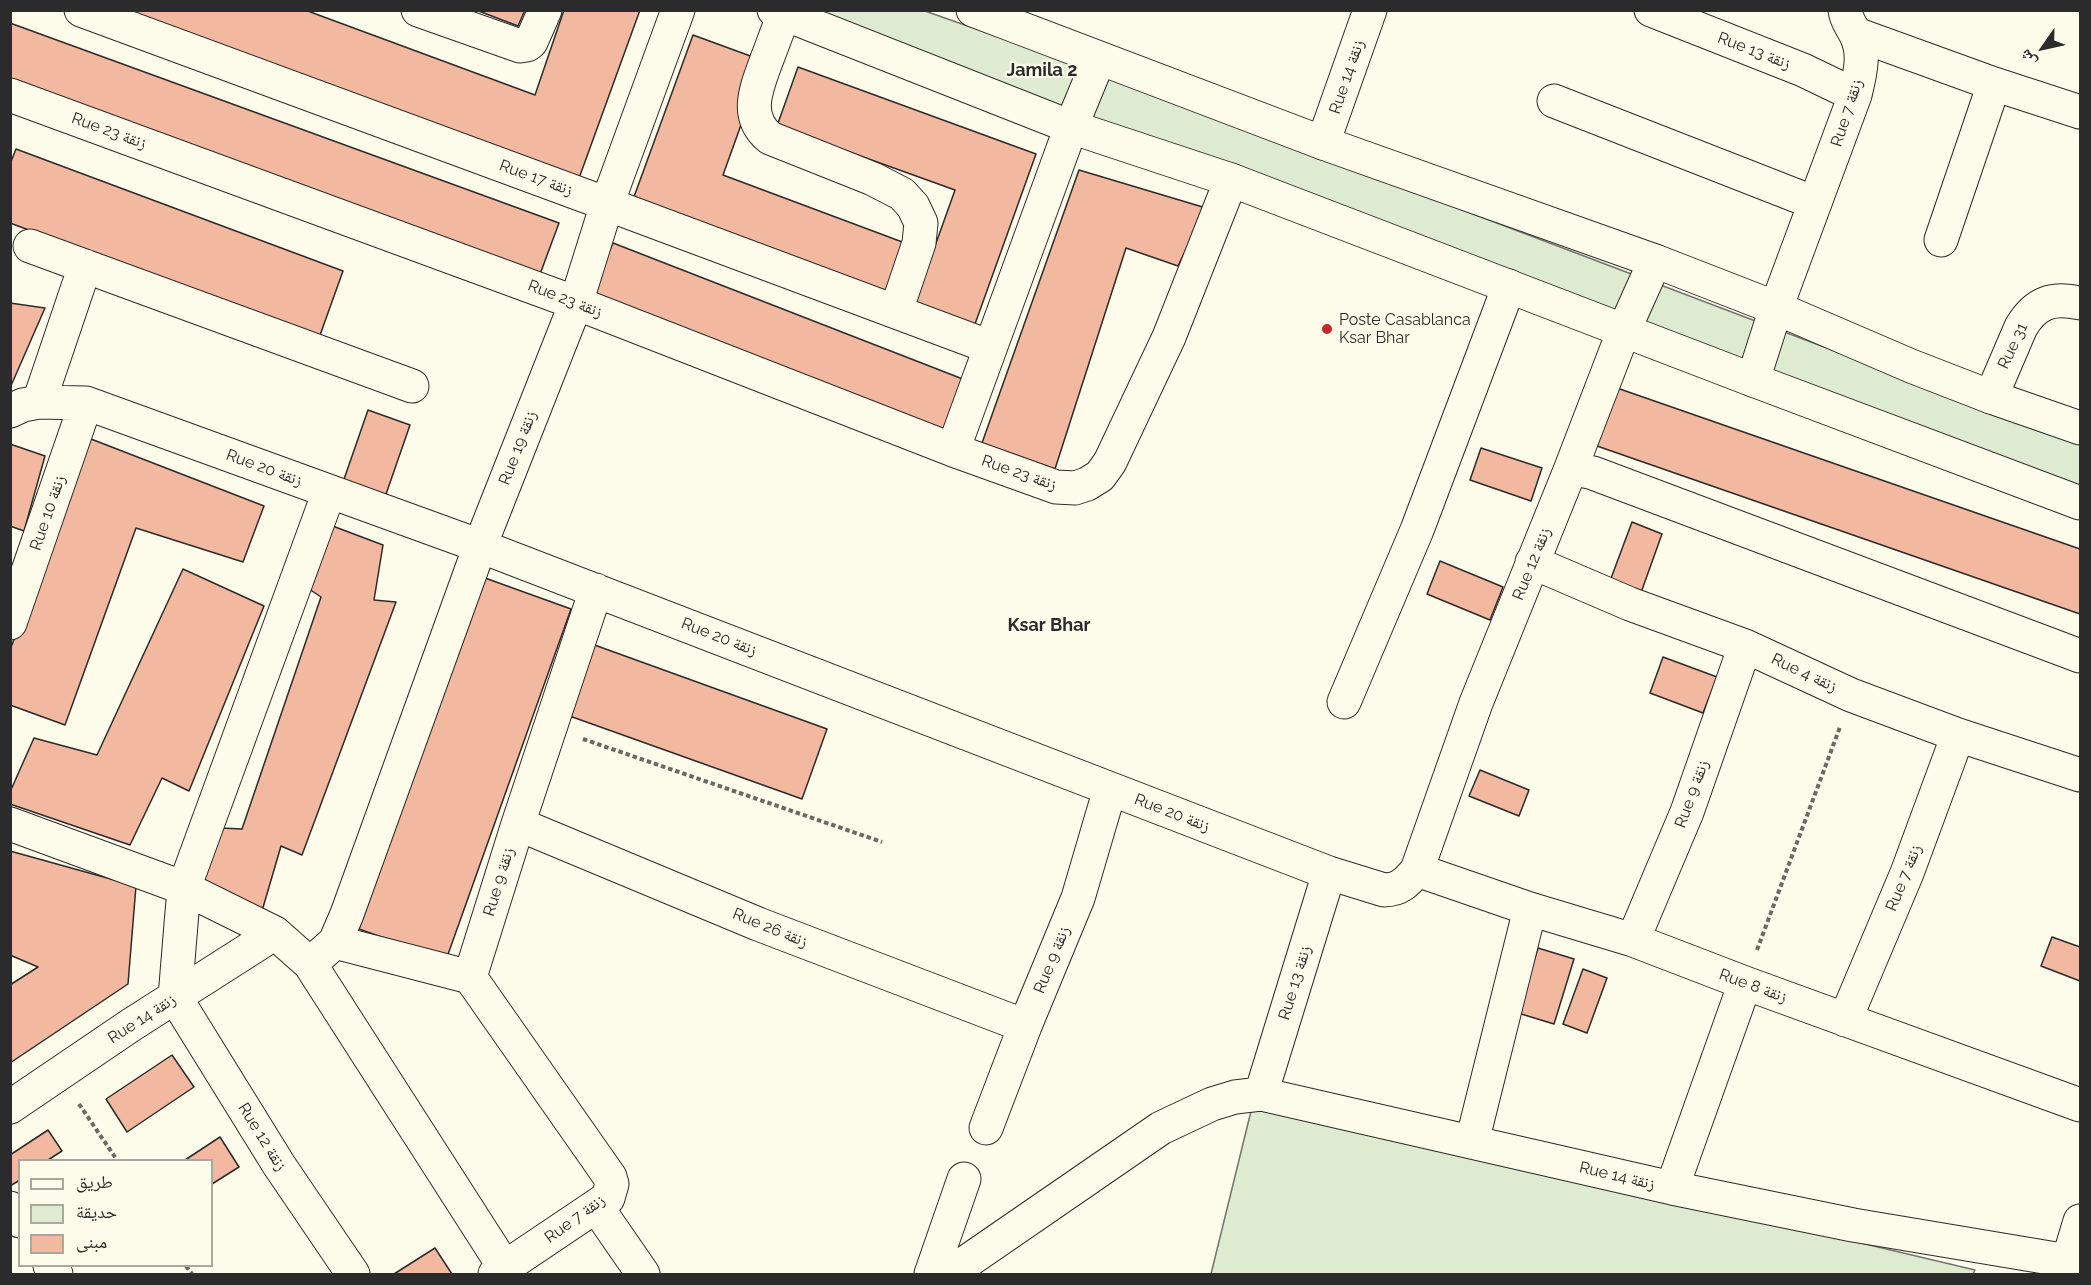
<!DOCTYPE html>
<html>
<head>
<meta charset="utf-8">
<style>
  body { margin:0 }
  #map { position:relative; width:2091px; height:1285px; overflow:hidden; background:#fdfbea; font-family:Raleway,"Noto Naskh Arabic",sans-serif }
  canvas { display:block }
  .frame { position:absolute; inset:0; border:12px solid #2b2b2b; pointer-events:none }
  .legend { position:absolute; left:18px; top:1159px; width:195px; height:108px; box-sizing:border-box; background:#fdfbea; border:2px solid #a9a89e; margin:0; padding:8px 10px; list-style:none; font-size:18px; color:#2b2b2b }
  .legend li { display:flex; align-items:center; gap:12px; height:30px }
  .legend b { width:30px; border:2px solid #a9a89e }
  .north { position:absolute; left:2013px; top:18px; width:60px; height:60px; -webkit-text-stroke:4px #fdfbea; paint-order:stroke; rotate:236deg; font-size:16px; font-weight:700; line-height:24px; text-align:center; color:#2b2b2b }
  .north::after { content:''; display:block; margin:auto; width:21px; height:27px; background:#2b2b2b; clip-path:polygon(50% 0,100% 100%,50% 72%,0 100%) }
</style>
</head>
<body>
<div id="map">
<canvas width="2091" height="1285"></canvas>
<div class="frame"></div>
<ul class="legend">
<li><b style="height:8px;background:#fdfbea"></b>طريق</li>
<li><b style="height:16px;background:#deebd1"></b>حديقة</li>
<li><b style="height:16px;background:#f2b8a0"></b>مبنى</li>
</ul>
<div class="north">ش</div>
</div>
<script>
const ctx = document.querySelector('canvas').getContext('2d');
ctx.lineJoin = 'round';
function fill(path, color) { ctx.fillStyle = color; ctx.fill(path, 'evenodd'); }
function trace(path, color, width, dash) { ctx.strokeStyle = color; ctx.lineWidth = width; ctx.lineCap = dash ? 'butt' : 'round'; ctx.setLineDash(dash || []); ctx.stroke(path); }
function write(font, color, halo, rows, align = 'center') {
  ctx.font = font + ' Raleway,"Noto Naskh Arabic",sans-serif'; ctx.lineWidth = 4.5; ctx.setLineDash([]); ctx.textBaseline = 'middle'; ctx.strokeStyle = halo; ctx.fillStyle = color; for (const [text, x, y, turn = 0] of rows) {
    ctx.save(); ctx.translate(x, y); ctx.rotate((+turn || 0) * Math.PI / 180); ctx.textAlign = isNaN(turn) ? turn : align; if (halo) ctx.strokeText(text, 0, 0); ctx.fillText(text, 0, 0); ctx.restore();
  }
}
const green = new Path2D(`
  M809,11h116l184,65 971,368v50z
  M1254,1099l721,171 -2,4h-762z`);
fill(green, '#deebd1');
trace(green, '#74746e', 1.5);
const building = new Path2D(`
  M124,10h181l230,85 29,-85h76l-62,171z
  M476,10h49l-7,16z
  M10,23l549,200 -23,62 -526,-191z
  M693,35l71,26 -41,114 190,71 -20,56 -262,-97z
  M798,67l238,87 -66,184 -60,-22 45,-126 -178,-64z
  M16,149l327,122 -24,67 -309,-115v-59z
  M1079,170l127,38 -28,58 -52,-18 -71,221 -73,-26z
  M613,243l360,140 -19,58 -364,-144z
  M10,303l35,5 -35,80z
  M1617,388l463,161v65l-483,-168z
  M368,410l42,15 -26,75 -42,-15z
  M91,439l173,67 -21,56 -107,-34 -71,197 -55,-20v-55z
  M10,444l35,12 -21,75 -14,-5z
  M1481,448l61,20 -11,33 -61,-21z
  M322,522l61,23 -9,55 22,2 -94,253 -21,-9 -19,65 -61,-22 20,-61 21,1 79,-232 -12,-8z
  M1632,522l30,12 -24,67 -31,-12z
  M1440,561l63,26 -13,33 -63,-26z
  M183,569l81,37 -75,185 -27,-13 -32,67 -120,-41v-12l24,-54 63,17z
  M485,578l86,31 -125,351 -87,-31z
  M589,643l238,86 -25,70 -238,-85z
  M1663,657l54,20 -14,36 -53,-20z
  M1480,770l49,20 -10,26 -50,-20z
  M10,851l126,35 -8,98 -118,79v-78l28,-18 -28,-12z
  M2052,937l28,10v34l-39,-15z
  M1538,948l36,11 -20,65 -36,-11z
  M1583,969l24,9 -20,55 -24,-9z
  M172,1055l22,32 -67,45 -21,-33z
  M48,1130l14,21 -14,9h-28v20l-10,6v-31z
  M220,1137l19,30 -27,17v-24h-27z
  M435,1248l17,26h-58z`);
fill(building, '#f2b8a0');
trace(building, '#2b2b2b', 1.5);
const minor = new Path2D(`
  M81,10l526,194 383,143
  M418,10l102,36 7,-1 4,-3 14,-32
  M1651,10l152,60 52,25
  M784,14c-6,15 -11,30 -17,45 -10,28 -24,57 3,79l103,41 29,15 11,12 8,17 -2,20 -23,68
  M1856,34l138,50 86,28
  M10,95l566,208 377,147 103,37 19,1 12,-4 13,-8 10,-14 59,-125 62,-157
  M1554,101l261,102
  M1323,143l47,-133
  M1941,240l53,-156
  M30,246l382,140
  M1753,380l23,-72 79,-213c5,-21 11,-42 0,-62 -4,-8 -9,-13 -10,-23
  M1991,397l30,-70c15,-25 32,-30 59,-24
  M39,402l46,-136
  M10,411l13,-6 16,-3 47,1 394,143 849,327 55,17c16,0 23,-8 33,-20l59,-167 95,-235 53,-138 31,-69
  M953,450l118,-323 28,-68
  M1571,468l22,5 487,183
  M329,492l-145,396 -9,109 104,168 74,109
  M1532,562l98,42 115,42 106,49 107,40 122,40
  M10,623l76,-220
  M1344,702l73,-172 92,-244
  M10,824l174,64 91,45 35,31 195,304
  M518,824l240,100 267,102
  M1417,870l113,39 103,31 112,43 335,122
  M1633,940l54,-128 58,-166
  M335,942l135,35
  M310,964l25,-22 12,-28 133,-368 96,-243 31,-99 71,-194
  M470,977l48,-153 78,-234
  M470,977l140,200 2,7 -4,14 -113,76
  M1845,1020l62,-147 51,-138
  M1261,1094l68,-221
  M10,1107l121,-82 144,-92
  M986,1128l39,-102 53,-128 32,-109
  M1472,1142l58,-233
  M1672,1188l73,-205
  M596,1206l47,68
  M10,1208l10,13
  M2068,1261l12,-40
  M50,1266l6,8
  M931,1274l33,-95
  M949,1274l212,-146 51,-24 23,-7 26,-3 411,94 181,37 215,36 12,5`);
const tertiary = new Path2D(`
  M774,10l297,117 160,53 522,200 327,123
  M973,10l350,133 332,118 121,47 135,58 80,31 89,31`);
trace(minor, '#2b2b2b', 35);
trace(tertiary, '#2b2b2b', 35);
trace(new Path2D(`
  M583,739l299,103
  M1757,950l83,-223
  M79,1104l38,56
  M186,1266l6,8`), '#6a6964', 4, [4.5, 3]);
trace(minor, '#fdfbea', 33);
trace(tertiary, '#fdfbea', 33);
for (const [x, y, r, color] of [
  [1327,329,6,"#c62828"]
]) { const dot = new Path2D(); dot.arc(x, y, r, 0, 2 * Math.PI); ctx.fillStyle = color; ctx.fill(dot); trace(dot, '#fdfbea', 2); }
write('16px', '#2b2b2b', '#fdfbea', [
  ["Rue 13 زنقة",1754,51,21],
  ["Rue 14 زنقة",1347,77,-71],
  ["Rue 7 زنقة",1847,113,-72],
  ["Rue 23 زنقة",109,131,20],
  ["Rue 17 زنقة",536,178,20],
  ["Rue 23 زنقة",565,299,21],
  ["Rue 31",2013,346,-65],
  ["Rue 19 زنقة",518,448,-69],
  ["Rue 20 زنقة",264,468,20],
  ["Rue 23 زنقة",1019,473,19],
  ["Rue 10 زنقة",48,513,-71],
  ["Rue 12 زنقة",1532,564,-68],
  ["Rue 20 زنقة",719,637,21],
  ["Rue 4 زنقة",1804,673,25],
  ["Rue 9 زنقة",1692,794,-70],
  ["Rue 20 زنقة",1172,813,21],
  ["Rue 7 زنقة",1904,878,-68],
  ["Rue 9 زنقة",499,882,-73],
  ["Rue 26 زنقة",770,928,22],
  ["Rue 9 زنقة",1052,960,-68],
  ["Rue 13 زنقة",1295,983,-73],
  ["Rue 8 زنقة",1753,986,20],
  ["Rue 14 زنقة",142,1019,-33],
  ["Rue 12 زنقة",262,1137,58],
  ["Rue 14 زنقة",1617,1176,13],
  ["Rue 7 زنقة",575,1219,-36]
]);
write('16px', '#2b2b2b', '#fdfbea', [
  ["Poste Casablanca",1339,320],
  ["Ksar Bhar",1339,338]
], 'left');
write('bold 18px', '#2b2b2b', '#fdfbea', [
  ["Jamila 2",1042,71],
  ["Ksar Bhar",1049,626]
]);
</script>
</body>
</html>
